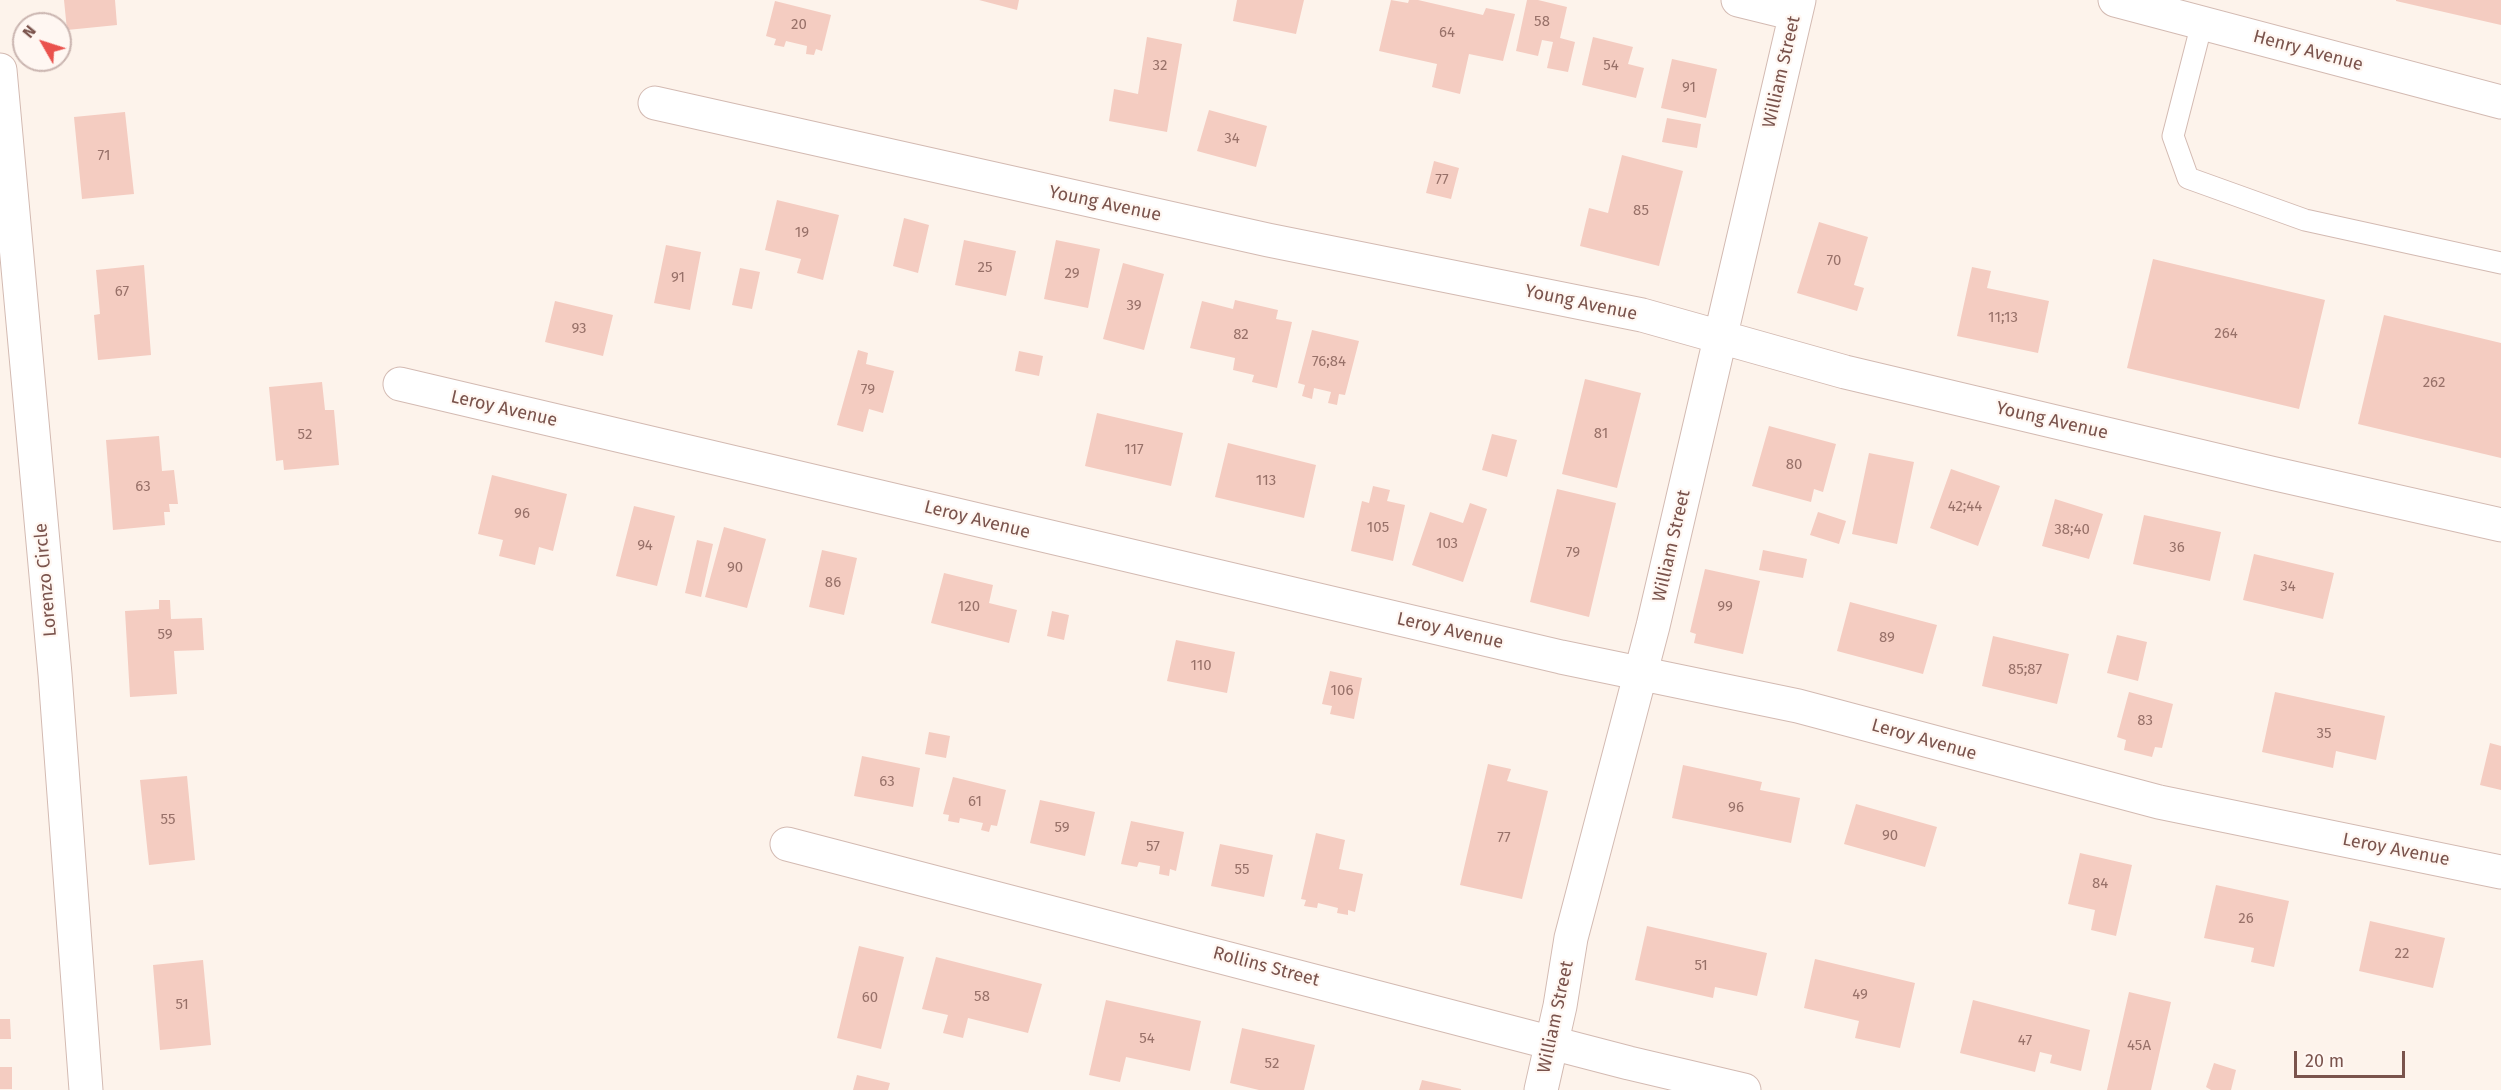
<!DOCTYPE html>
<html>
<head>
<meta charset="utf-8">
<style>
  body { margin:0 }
  #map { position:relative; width:2501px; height:1090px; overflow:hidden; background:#fdf3eb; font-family:"Fira Sans",sans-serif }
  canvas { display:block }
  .north { position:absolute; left:12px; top:12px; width:60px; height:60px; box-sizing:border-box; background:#fff7f2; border:2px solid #cab5b0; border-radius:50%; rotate:309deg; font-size:16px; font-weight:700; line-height:24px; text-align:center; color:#7a534c }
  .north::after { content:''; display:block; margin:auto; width:21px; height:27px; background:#ea524d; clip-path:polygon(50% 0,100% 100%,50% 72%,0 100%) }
  .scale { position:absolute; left:2294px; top:1051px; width:111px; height:27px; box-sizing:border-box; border:3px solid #7a534c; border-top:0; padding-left:8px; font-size:18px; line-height:21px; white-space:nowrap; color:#7a534c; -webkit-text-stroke:4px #fff7f2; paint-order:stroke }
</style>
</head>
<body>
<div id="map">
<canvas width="2501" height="1090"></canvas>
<div class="north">N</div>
<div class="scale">20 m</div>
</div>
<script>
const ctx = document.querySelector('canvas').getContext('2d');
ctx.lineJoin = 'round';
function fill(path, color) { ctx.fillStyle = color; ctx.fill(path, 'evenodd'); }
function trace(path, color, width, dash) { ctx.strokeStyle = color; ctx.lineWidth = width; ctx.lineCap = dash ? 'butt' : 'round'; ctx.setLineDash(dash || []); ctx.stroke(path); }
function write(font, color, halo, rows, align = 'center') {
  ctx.font = font + ' "Fira Sans",sans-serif'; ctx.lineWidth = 4.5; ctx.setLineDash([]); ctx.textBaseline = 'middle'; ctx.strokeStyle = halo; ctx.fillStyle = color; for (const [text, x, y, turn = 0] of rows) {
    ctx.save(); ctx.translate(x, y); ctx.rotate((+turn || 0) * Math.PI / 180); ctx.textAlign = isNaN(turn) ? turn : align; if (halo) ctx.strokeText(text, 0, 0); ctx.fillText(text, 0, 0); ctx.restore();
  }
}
fill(new Path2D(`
  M64,0h51l2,25 -50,5z
  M979,0h40l-2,10z
  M1237,0h67l-8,34 -63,-13z
  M1391,0l17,3 1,-3h9l65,15 3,-7 29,6 -12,47 -34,-7 -9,40 -28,-7 5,-23 -58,-13z
  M1527,0h11l29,7 -7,31 15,4 -7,30 -21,-4 6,-26 -11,-2 -4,16 -22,-5z
  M2396,0h105v25l-105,-24z
  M775,1l56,14 -9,36 -6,-2 -2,6 -8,-1 1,-8 -21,-5 -2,6 -10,-2 2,-6 -10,-3z
  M1147,37l35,7 -15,88 -58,-11 5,-32 24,5z
  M1593,37l40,10 -5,17 16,4 -8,30 -54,-13z
  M1672,59l45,10 -11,49 -45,-10z
  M1209,110l58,16 -11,41 -59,-16z
  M125,112l9,82 -52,5 -8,-82z
  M1667,118l34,6 -4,24 -35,-6z
  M1622,155l61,16 -24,95 -79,-20 9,-38 19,5z
  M1434,161l25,7 -8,31 -25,-6z
  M777,200l62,15 -16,65 -26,-7 4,-14 -36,-9z
  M904,218l25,7 -11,48 -25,-7z
  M1819,222l49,15 -14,48 10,3 -7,23 -60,-18z
  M964,240l52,11 -10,45 -51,-11z
  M1056,240l44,9 -12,59 -44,-9z
  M666,245l35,7 -11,58 -36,-7z
  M2153,259l172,41 -26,109 -172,-41z
  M1123,263l41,11 -20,76 -41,-11z
  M144,265l7,90 -53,5 -4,-45 6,-1 -4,-44z
  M1972,267l19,4 -4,17 62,13 -11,52 -81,-17z
  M740,268l20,4 -8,37 -20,-4z
  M1235,300l43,10 -2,9 16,3 -15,66 -25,-6 2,-7 -21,-5 2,-12 -45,-10 12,-47 31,8z
  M555,301l58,14 -10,41 -58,-14z
  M2384,315l117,28v115l-143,-34z
  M1312,330l47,11 -14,54 -6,-1 -2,11 -9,-2 3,-11 -17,-4 -2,11 -10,-3 3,-11 -7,-2z
  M858,350l10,3 -2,11 28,7 -11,42 -14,-4 -6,23 -26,-7z
  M1019,351l24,5 -4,20 -24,-5z
  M1585,379l56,14 -24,95 -55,-14z
  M322,382l3,28h9l5,55 -55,5 -1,-10 -7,1 -7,-74z
  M1097,413l86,20 -12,53 -86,-20z
  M1769,426l67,18 -13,48 -9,-3 -3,13 -59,-16z
  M1492,434l25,6 -10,37 -25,-7z
  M159,436l3,35 12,-1 4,34h-9l1,8h-6l1,13 -52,5 -7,-90z
  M1228,443l88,22 -12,53 -89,-21z
  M1869,453l45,9 -17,82 -45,-10z
  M1951,469l49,17 -22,60 -48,-18z
  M492,475l75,19 -14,57 -14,-4 -4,18 -36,-9 4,-16 -25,-6z
  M1373,486l17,4 -3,11 18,4 -12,56 -42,-10 11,-50 7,2z
  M1557,489l59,14 -27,114 -59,-15z
  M2055,499l48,15 -14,45 -47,-13z
  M1470,503l17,6 -24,73 -51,-17 18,-53 33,11z
  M634,506l41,10 -18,70 -41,-10z
  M1818,512l28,9 -7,23 -29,-9z
  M2144,515l77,17 -11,49 -77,-17z
  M724,527l42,12 -19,69 -42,-11z
  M697,540l16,4 -12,53 -16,-4z
  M822,550l35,8 -13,57 -35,-8z
  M1763,550l44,9 -4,19 -44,-8z
  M2254,554l80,19 -11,46 -80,-19z
  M1705,569l55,12 -17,73 -49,-11 2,-9 -6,-2z
  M944,573l49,12 -4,18 28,7 -8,33 -78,-20z
  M159,600h11l1,19 31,-1 2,32 -30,1 3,43 -47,3 -5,-86 34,-2z
  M1850,602l87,23 -14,49 -86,-23z
  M1052,611l17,4 -5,25 -17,-4z
  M2117,635l30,7 -9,39 -31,-8z
  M1993,636l76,18 -12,50 -75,-18z
  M1176,640l59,12 -8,41 -60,-12z
  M1330,671l32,7 -8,41 -24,-5 2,-8 -10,-2z
  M2129,692l44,12 -11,44 -7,-1 -3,10 -28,-7 2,-10 -9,-3z
  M2275,692l110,24 -9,44 -40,-9 -3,17 -71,-16z
  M929,732l21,4 -4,22 -21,-4z
  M2490,743l11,3v44l-21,-5z
  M862,756l58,12 -7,39 -59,-11z
  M1488,764l23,5 -4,12 41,10 -26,108 -62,-14z
  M1683,765l79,17 -2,8 40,8 -9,45 -119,-25z
  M187,776l8,84 -46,5 -9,-85z
  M953,777l53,13 -9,36 -6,-1 -2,7 -8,-2 2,-7 -23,-5 -1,5 -11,-2 1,-6 -6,-1z
  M1040,800l55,12 -10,44 -55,-13z
  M1856,804l81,23 -12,40 -81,-23z
  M1131,821l53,11 -8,39 -6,-2 -1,7 -10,-2 1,-8 -21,-4 -2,5 -16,-3z
  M1316,833l29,7 -6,29 24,5 -8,38 -7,-2v5l-11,-2 1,-5 -20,-5 -1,5 -13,-2 2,-6 -5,-1z
  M1220,844l53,11 -9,42 -53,-11z
  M2080,853l52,12 -16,71 -25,-6 4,-20 -27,-6z
  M2216,885l73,16 -15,66 -23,-5 3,-14 -50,-10z
  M2370,921l75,17 -12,50 -74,-17z
  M1647,926l120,27 -10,43 -42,-9 -2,11 -78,-18z
  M859,946l45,11 -23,92 -44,-11z
  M936,957l106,27 -14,49 -60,-15 -5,20 -20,-5 5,-18 -26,-6z
  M1815,959l100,24 -15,65 -45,-10 4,-17 -55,-13z
  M203,960l8,85 -51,5 -7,-85z
  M2129,992l42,10 -20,88h-44z
  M1106,1000l95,21 -11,50 -64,-14 -6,25 -31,-7z
  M1973,1000l117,30 -9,41 -31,-8 2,-8 -12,-3 -5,20 -75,-19z
  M0,1019h10l1,20h-11z
  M1242,1028l73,17 -11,45h-45l-29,-7z
  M2214,1063l22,7 -5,20h-20l-5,-3z
  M0,1067h12v22h-12z
  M857,1075l33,8 -2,7h-35z
  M1422,1080l39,9v1h-42z`), '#f4ccc1');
const service = new Path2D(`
  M2202,23l-29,113 15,42 117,42 196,43`);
const minor = new Path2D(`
  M1738,0l57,14
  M2115,0l386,102
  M0,70l55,604 31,416
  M655,103l613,137 374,75 203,57 426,101 230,52
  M400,384l1161,273 237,49 361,96 342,70
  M787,844l842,219 115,27
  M1541,1090l19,-84 11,-68 82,-312 146,-626`);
trace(service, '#d3bab2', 23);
trace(minor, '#d3bab2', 35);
trace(service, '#fff', 21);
trace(minor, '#fff', 33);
write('15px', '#987169', null, [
  ["58",1542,22],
  ["20",799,25],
  ["64",1447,33],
  ["32",1160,66],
  ["54",1611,66],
  ["91",1689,88],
  ["34",1232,139],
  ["71",104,156],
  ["77",1442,180],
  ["85",1641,211],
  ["19",802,233],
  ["70",1834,261],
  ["25",985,268],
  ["29",1072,274],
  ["91",678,278],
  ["67",122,292],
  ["39",1134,306],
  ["11;13",2003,318],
  ["93",579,329],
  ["264",2226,334],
  ["82",1241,335],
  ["76;84",1329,362],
  ["262",2434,383],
  ["79",868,390],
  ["81",1601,434],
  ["52",305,435],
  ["117",1134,450],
  ["80",1794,465],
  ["113",1266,481],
  ["63",143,487],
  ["42;44",1965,507],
  ["96",522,514],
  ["105",1378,528],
  ["38;40",2072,530],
  ["103",1447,544],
  ["94",645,546],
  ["36",2177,548],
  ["79",1573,553],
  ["90",735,568],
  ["86",833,583],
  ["34",2288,587],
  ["120",969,607],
  ["99",1725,607],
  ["59",165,635],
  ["89",1887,638],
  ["110",1201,666],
  ["85;87",2025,670],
  ["106",1342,691],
  ["83",2145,721],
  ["35",2324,734],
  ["63",887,782],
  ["61",975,802],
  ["96",1736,808],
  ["55",168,820],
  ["59",1062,828],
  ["90",1890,836],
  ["77",1504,838],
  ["57",1153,847],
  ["55",1242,870],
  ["84",2100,884],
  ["26",2246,919],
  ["22",2402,954],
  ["51",1701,966],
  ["49",1860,995],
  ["58",982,997],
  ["60",870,998],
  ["51",182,1005],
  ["54",1147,1039],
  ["47",2025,1041],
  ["45A",2139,1046],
  ["52",1272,1064]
]);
write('18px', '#7a534c', '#fff7f2', [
  ["Henry Avenue",2308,51,15],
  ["William Street",1782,72,-77],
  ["Young Avenue",1105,204,12],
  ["Young Avenue",1581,303,12],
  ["Leroy Avenue",504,409,13],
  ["Young Avenue",2052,421,13],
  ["Leroy Avenue",977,520,14],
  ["William Street",1672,546,-77],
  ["Lorenzo Circle",46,580,-95],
  ["Leroy Avenue",1450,631,13],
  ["Leroy Avenue",1924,740,16],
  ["Leroy Avenue",2396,850,11],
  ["Rollins Street",1266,967,15],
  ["William Street",1556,1017,-78]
]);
</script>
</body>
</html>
